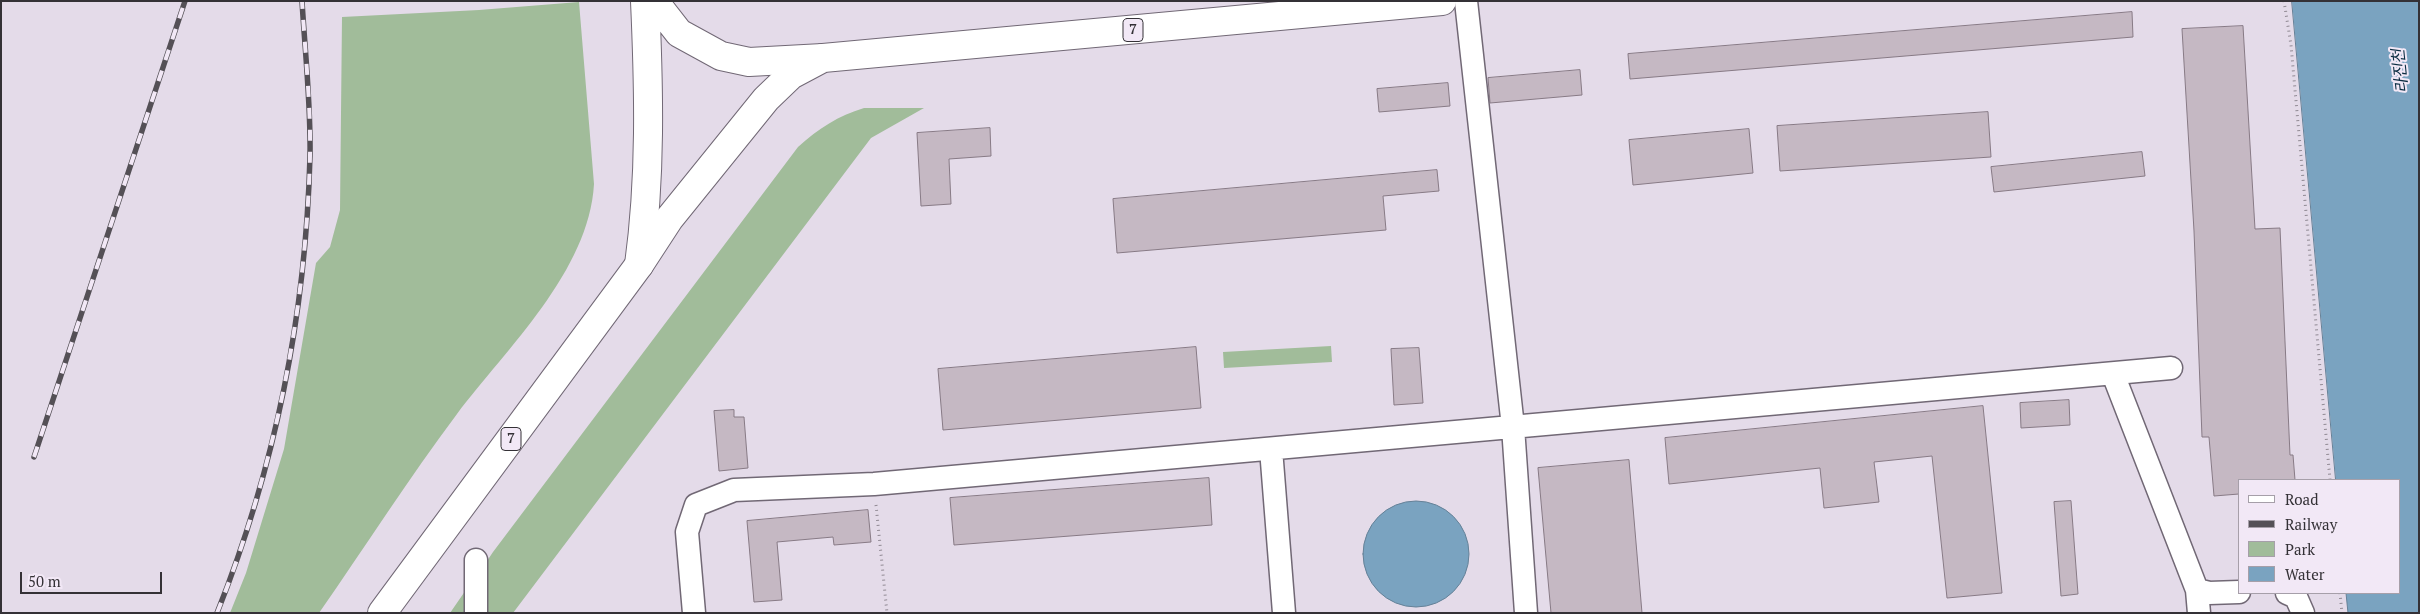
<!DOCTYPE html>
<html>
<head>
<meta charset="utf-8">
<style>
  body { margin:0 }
  #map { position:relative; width:2420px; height:614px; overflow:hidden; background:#e4dbe9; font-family:"PT Serif",serif }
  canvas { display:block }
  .frame { position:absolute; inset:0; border:2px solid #343136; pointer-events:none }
  .legend { position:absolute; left:2238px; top:479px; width:162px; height:115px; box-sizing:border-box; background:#f2e8f6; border:1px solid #a69fa9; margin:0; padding:6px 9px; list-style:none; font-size:15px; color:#343136 }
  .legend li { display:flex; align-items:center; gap:10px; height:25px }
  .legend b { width:25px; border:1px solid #a69fa9 }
  .scale { position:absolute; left:20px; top:572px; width:142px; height:22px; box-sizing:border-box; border:2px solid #343136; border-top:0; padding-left:6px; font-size:15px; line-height:18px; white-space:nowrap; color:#343136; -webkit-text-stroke:4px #f2e8f6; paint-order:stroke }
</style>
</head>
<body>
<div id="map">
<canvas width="2420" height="614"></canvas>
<div class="frame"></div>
<ul class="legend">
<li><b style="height:6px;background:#fff"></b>Road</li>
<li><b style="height:6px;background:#545056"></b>Railway</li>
<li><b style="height:14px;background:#a1bc9a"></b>Park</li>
<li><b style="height:14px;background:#7aa3c0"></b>Water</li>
</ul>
<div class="scale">50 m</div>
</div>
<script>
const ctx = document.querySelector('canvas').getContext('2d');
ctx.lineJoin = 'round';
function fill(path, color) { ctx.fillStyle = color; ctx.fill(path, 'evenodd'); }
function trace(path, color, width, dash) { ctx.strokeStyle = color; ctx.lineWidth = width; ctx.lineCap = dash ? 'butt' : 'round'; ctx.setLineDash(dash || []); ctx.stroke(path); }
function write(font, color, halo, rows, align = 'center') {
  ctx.font = font + ' "PT Serif","Noto Sans KR",serif'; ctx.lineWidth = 4; ctx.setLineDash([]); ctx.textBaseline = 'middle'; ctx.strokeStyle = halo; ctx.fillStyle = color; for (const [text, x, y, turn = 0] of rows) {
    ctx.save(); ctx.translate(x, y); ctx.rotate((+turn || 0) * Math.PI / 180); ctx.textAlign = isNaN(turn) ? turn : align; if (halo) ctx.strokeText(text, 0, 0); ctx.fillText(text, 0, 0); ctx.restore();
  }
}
fill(new Path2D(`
  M579,2l15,182c-5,87 -87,164 -137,230 -48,64 -92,133 -138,199h-89l16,-40 38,-124 32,-186 14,-16 10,-37 2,-193 137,-7z
  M864,108h60l-53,30 -358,475h-31l-1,-43 12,-18 305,-405c21,-19 40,-31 66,-39z
  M1331,346l1,16 -108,6 -1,-16z
  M470,584v29h-20z`), '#a1bc9a');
const water = new Path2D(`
  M2292,1h127v612h-71l-2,-20h53v-113h-63z
  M1363 554a53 53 0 1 1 106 0a53 53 0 1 1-106 0Z`);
fill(water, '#7aa3c0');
trace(water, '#658197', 1);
const building = new Path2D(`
  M2132,12l1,25 -503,42 -2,-25z
  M2243,26l12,203 25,-1 10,227h3l2,25h-56v14l-25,2 -5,-59h-7l-8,-206 -12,-202z
  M1580,70l2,25 -92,8 -2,-25z
  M1448,83l2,23 -71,6 -2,-23z
  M1988,112l3,45 -211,14 -3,-45z
  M990,128l1,28 -42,3 2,45 -30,2 -4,-73z
  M1749,129l4,44 -120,12 -4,-45z
  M2142,152l3,24 -151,16 -3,-25z
  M1437,170l2,21 -56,5 3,34 -269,23 -4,-54z
  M1196,347l5,61 -258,22 -5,-61z
  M1419,348l4,55 -29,2 -3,-56z
  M2069,400l1,25 -49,3 -1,-25z
  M1983,406l19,187 -55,5 -15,-142 -58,6 5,40 -55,6 -4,-40 -151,16 -4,-46z
  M734,410v7h10l4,51 -29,3 -5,-60z
  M1629,460l13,153h-91l-13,-145z
  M1209,478l3,47 -258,20 -4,-47z
  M2071,501l7,93 -17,2 -7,-94z
  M868,510l3,32 -37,3 -1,-8 -56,5 5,58 -28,2 -7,-81z`);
fill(building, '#c5b8c3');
trace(building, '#877a85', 1);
const minor = new Path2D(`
  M1466,1l47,426 13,186
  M2113,374l84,216 12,3 30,-1
  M1271,449l13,164
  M476,560v53
  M2197,590l2,23
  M2287,593l9,4 7,16
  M694,613l-7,-81 9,-27 38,-15 140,-6 1297,-116`);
const major = new Path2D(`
  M654,1l25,32 42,23 28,6 74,-4
  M639,265c12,-88 10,-175 6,-264`);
const highway = new Path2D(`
  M382,613l257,-348 30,-46 97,-120 25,-24 32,-17 619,-57`);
trace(minor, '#716875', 25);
trace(major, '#716875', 30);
trace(highway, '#716875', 30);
trace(new Path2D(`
  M2284,1l7,44 39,435
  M876,505l11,108
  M2340,593l2,20`), '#918a94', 3, [1, 4]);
trace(minor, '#fff', 22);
trace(major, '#fff', 28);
trace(highway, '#fff', 28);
const rail = new Path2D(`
  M34,457l151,-456
  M217,613c58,-145 89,-301 93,-457 1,-51 -5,-104 -8,-155`);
trace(rail, '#545056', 5.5);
trace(rail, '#f2e8f6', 4, [11]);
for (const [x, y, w] of [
  [1133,30,20],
  [511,439,20]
]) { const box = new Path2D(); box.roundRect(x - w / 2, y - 11.5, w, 23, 4); ctx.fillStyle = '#f2e8f6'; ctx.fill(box); trace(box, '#343136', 1); }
write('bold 14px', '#343136', null, [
  ["7",1133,30],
  ["7",511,439]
]);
write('italic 16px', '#0b2d42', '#f2e8f6', [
  ["라진천",2401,71,-96]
]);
</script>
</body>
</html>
